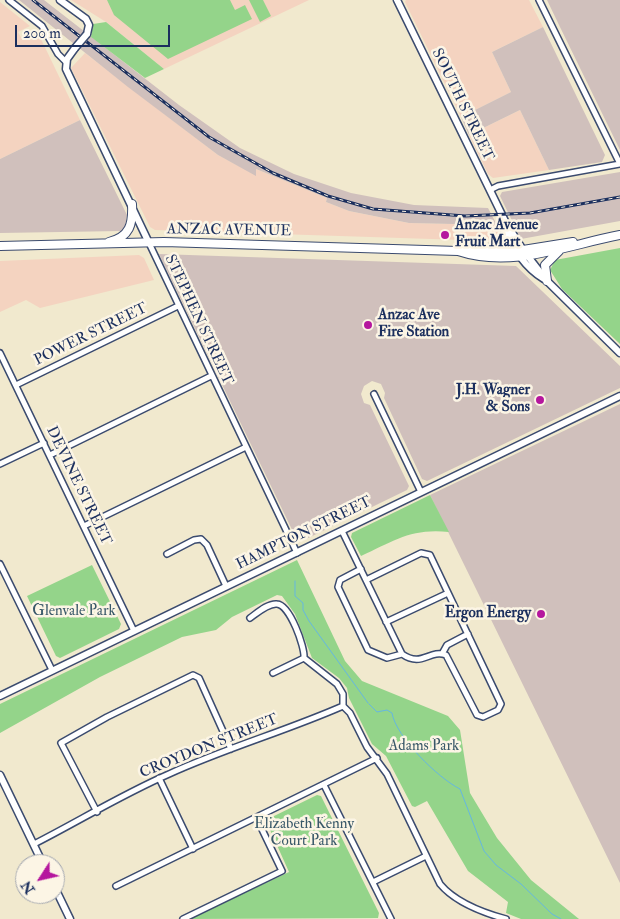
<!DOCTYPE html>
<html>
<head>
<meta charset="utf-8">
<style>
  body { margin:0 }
  #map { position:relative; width:620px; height:919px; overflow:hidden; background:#f1e9ce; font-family:"IM FELL Double Pica",serif }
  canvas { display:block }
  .north { position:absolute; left:15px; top:854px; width:50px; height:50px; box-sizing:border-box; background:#fcf5e5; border:1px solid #a2a6af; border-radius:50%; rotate:235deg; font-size:14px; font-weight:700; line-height:20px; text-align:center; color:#1b2f5e }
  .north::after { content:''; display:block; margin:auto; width:18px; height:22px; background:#b5179e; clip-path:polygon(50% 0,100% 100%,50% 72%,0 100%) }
  .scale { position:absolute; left:15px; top:25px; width:155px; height:22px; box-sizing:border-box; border:2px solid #1b2f5e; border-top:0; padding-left:6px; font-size:15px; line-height:18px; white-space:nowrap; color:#1b2f5e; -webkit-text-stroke:4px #fcf5e5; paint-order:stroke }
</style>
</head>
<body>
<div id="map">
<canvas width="620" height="919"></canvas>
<div class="north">N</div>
<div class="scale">200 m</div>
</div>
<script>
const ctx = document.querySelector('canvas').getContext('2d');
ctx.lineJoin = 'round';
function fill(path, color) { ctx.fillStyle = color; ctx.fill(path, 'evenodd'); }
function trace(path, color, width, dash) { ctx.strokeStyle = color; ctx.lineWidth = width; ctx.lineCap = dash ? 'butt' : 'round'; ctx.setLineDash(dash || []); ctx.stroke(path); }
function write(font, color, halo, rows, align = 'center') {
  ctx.font = font + ' "IM FELL Double Pica",serif'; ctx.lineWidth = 5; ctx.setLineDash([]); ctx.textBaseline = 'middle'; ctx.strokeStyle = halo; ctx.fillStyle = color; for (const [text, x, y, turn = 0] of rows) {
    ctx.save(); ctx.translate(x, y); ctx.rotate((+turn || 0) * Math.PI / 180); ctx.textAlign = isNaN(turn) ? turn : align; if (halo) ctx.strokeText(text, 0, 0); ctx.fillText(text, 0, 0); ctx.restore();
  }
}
fill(new Path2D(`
  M71,0h238l-145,69 -58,-47z
  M406,0h123l14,27 -51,25 19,40 -50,25 -56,-115z
  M0,2l30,24 -12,6 4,7 14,-7 4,5 40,83 -80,39z
  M85,53l133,102 38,20v-6l71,29 -1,4 23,9 60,12 88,2 1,9 -5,7 -338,-11 -5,-3 -79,-159z
  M520,110l29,60 -56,8 -5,-4 -19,-39z
  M139,255l5,3 10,22 -114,28 -14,-8 -26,12v-51z`), '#f4d3c0');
fill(new Path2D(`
  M19,0h25l135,105 61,43 54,26 57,19 63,12 74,3 9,17 -88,-2 -60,-12 -23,-9 1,-4 -71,-29v7l-38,-21 -90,-68z
  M547,0h73v150l-61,-125z
  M543,27l62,128 -3,7 -53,8 -29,-60 -51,25 -8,-18 50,-25 -19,-40z
  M80,120l47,95 -2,12 -4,4 -121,2v-74z
  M620,172v49l-99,18 -21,-43 2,-4z
  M159,254l357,12 104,100v22l-193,93 -5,-2 -38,-81 1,-5 -4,-9 -9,-3 -8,5 -3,8 3,9 6,2 39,81 -2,4 -105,51 -5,-1z
  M620,404v479l-190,-388z`), '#d0c0bc');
fill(new Path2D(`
  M107,0h123l5,10 10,-5 7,14 -84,40 -54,-44z
  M249,0h14l8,16 -11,6z
  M106,22l58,47 -19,9 -54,-41 2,-13z
  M620,248v96l-58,-55 -12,-19 5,-10z
  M430,495l19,37c-38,-4 -55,9 -88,24l-10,-19 1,-4z
  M297,560l48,101 17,20 86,35 12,14 10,63 27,45 34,42 48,39h-58l-15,-6 2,-11 -40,-31 -41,-70 -12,6 -3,-1 -26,-50 -14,-12 -23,-46 -2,-10 -8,-10 -27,-20 -17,-44 -13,-18 -5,-1 -45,22 -16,13 -34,7 -82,40 -100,56v-29z
  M92,565l29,59 -2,5 -59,29 -4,-2 -29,-60z
  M317,795l4,1 58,117 -1,5 -189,1 100,-47 -22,-49 3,-5z`), '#94d48a');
trace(new Path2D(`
  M295,581v15l8,7v7l6,11 59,82
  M369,704l8,8 10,-2 5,3c4,24 46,65 68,76l24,62 12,14 25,19 31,30 9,5`), '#65b7e1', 1);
const minor = new Path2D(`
  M9,0l33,26 16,28 8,8
  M539,0l81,164
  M490,190l8,-4 122,-22
  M149,243l148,310
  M0,353l134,278
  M16,385l162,-79
  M374,394l47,98
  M50,455l161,-79
  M0,464l44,-21
  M84,526l162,-79
  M342,531l60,123c20,14 27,-5 44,1l31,60 6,2 15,-7 3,-6 -71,-149 -9,-2 -55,27
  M167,554l27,-14 7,-1 6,6 19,41
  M0,564l52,106
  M361,569l-21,11 -2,7 30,63 19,8 15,-4
  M250,618c7,-5 18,-15 27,-14 13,1 28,43 27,54
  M386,622l62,-29
  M442,654l5,-9 21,-11
  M304,658l33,26 6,10v12l7,7 17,34 20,27 53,110c15,18 44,29 66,35
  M273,673l31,-15
  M159,778l34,71
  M324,785l67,134
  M97,812l-36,-69 46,-26 86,-42 6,3 32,71
  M34,844c45,-23 89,-50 135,-70 57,-26 117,-43 174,-68
  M373,882l53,-26
  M116,886l261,-128
  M183,919l99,-48 -25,-52`);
const tertiary = new Path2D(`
  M60,0l26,19 3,6 -2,9
  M397,0l108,221 18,29 24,31 73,72
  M75,48l-8,11 -1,10 83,174
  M506,228c5,20 21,41 38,51
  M0,696l620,-300
  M0,775l43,89
  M55,888l15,31`);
const trunk = new Path2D(`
  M109,242c21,-5 24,-18 23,-38
  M0,246l164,-4 294,9c54,18 109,-6 162,-16
  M488,249l13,-8 5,-10
  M458,251l11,-2 54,1 50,-8
  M547,281l-2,-16 14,-14`);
trace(minor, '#3b4b6f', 8);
trace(tertiary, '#3b4b6f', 9);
trace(trunk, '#3b4b6f', 10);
trace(minor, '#fff', 5);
trace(tertiary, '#fff', 6);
trace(trunk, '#fff', 8);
const rail = new Path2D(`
  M33,0l176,137 64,36 55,23 45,13 92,7 65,-3 90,-16`);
trace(rail, '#1b2f5e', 3);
trace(rail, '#fcf5e5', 1, [4]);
const tertiaryBridge = new Path2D(`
  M75,48l12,-14`);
trace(tertiaryBridge, '#3b4b6f', 9, []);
trace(tertiaryBridge, '#fff', 6);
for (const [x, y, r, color] of [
  [445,235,5,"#b5179e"],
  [368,325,5,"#b5179e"],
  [540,400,5,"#b5179e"],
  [541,614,5,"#b5179e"]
]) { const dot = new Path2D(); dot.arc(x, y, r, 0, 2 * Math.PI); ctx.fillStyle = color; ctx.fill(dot); trace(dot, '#fcf5e5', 2); }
write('15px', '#1b2f5e', '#fcf5e5', [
  ["SOUTH STREET",462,105,64],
  ["ANZAC AVENUE",229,231,1],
  ["STEPHEN STREET",198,320,65],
  ["POWER STREET",91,335,-26],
  ["DEVINE STREET",78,486,64],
  ["HAMPTON STREET",304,534,-26],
  ["CROYDON STREET",209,747,-22]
]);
write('bold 15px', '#1b2f5e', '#fcf5e5', [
  ["Anzac Avenue",455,226],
  ["Fruit Mart",455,243],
  ["Anzac Ave",378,316],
  ["Fire Station",378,333],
  ["J.H. Wagner",530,391,"right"],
  ["& Sons",530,408,"right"],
  ["Ergon Energy",531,614,"right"]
], 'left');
write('15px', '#395869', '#fcf5e5', [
  ["Glenvale Park",74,612],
  ["Adams Park",424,747],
  ["Elizabeth Kenny",304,825],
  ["Court Park",304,842]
]);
</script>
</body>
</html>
